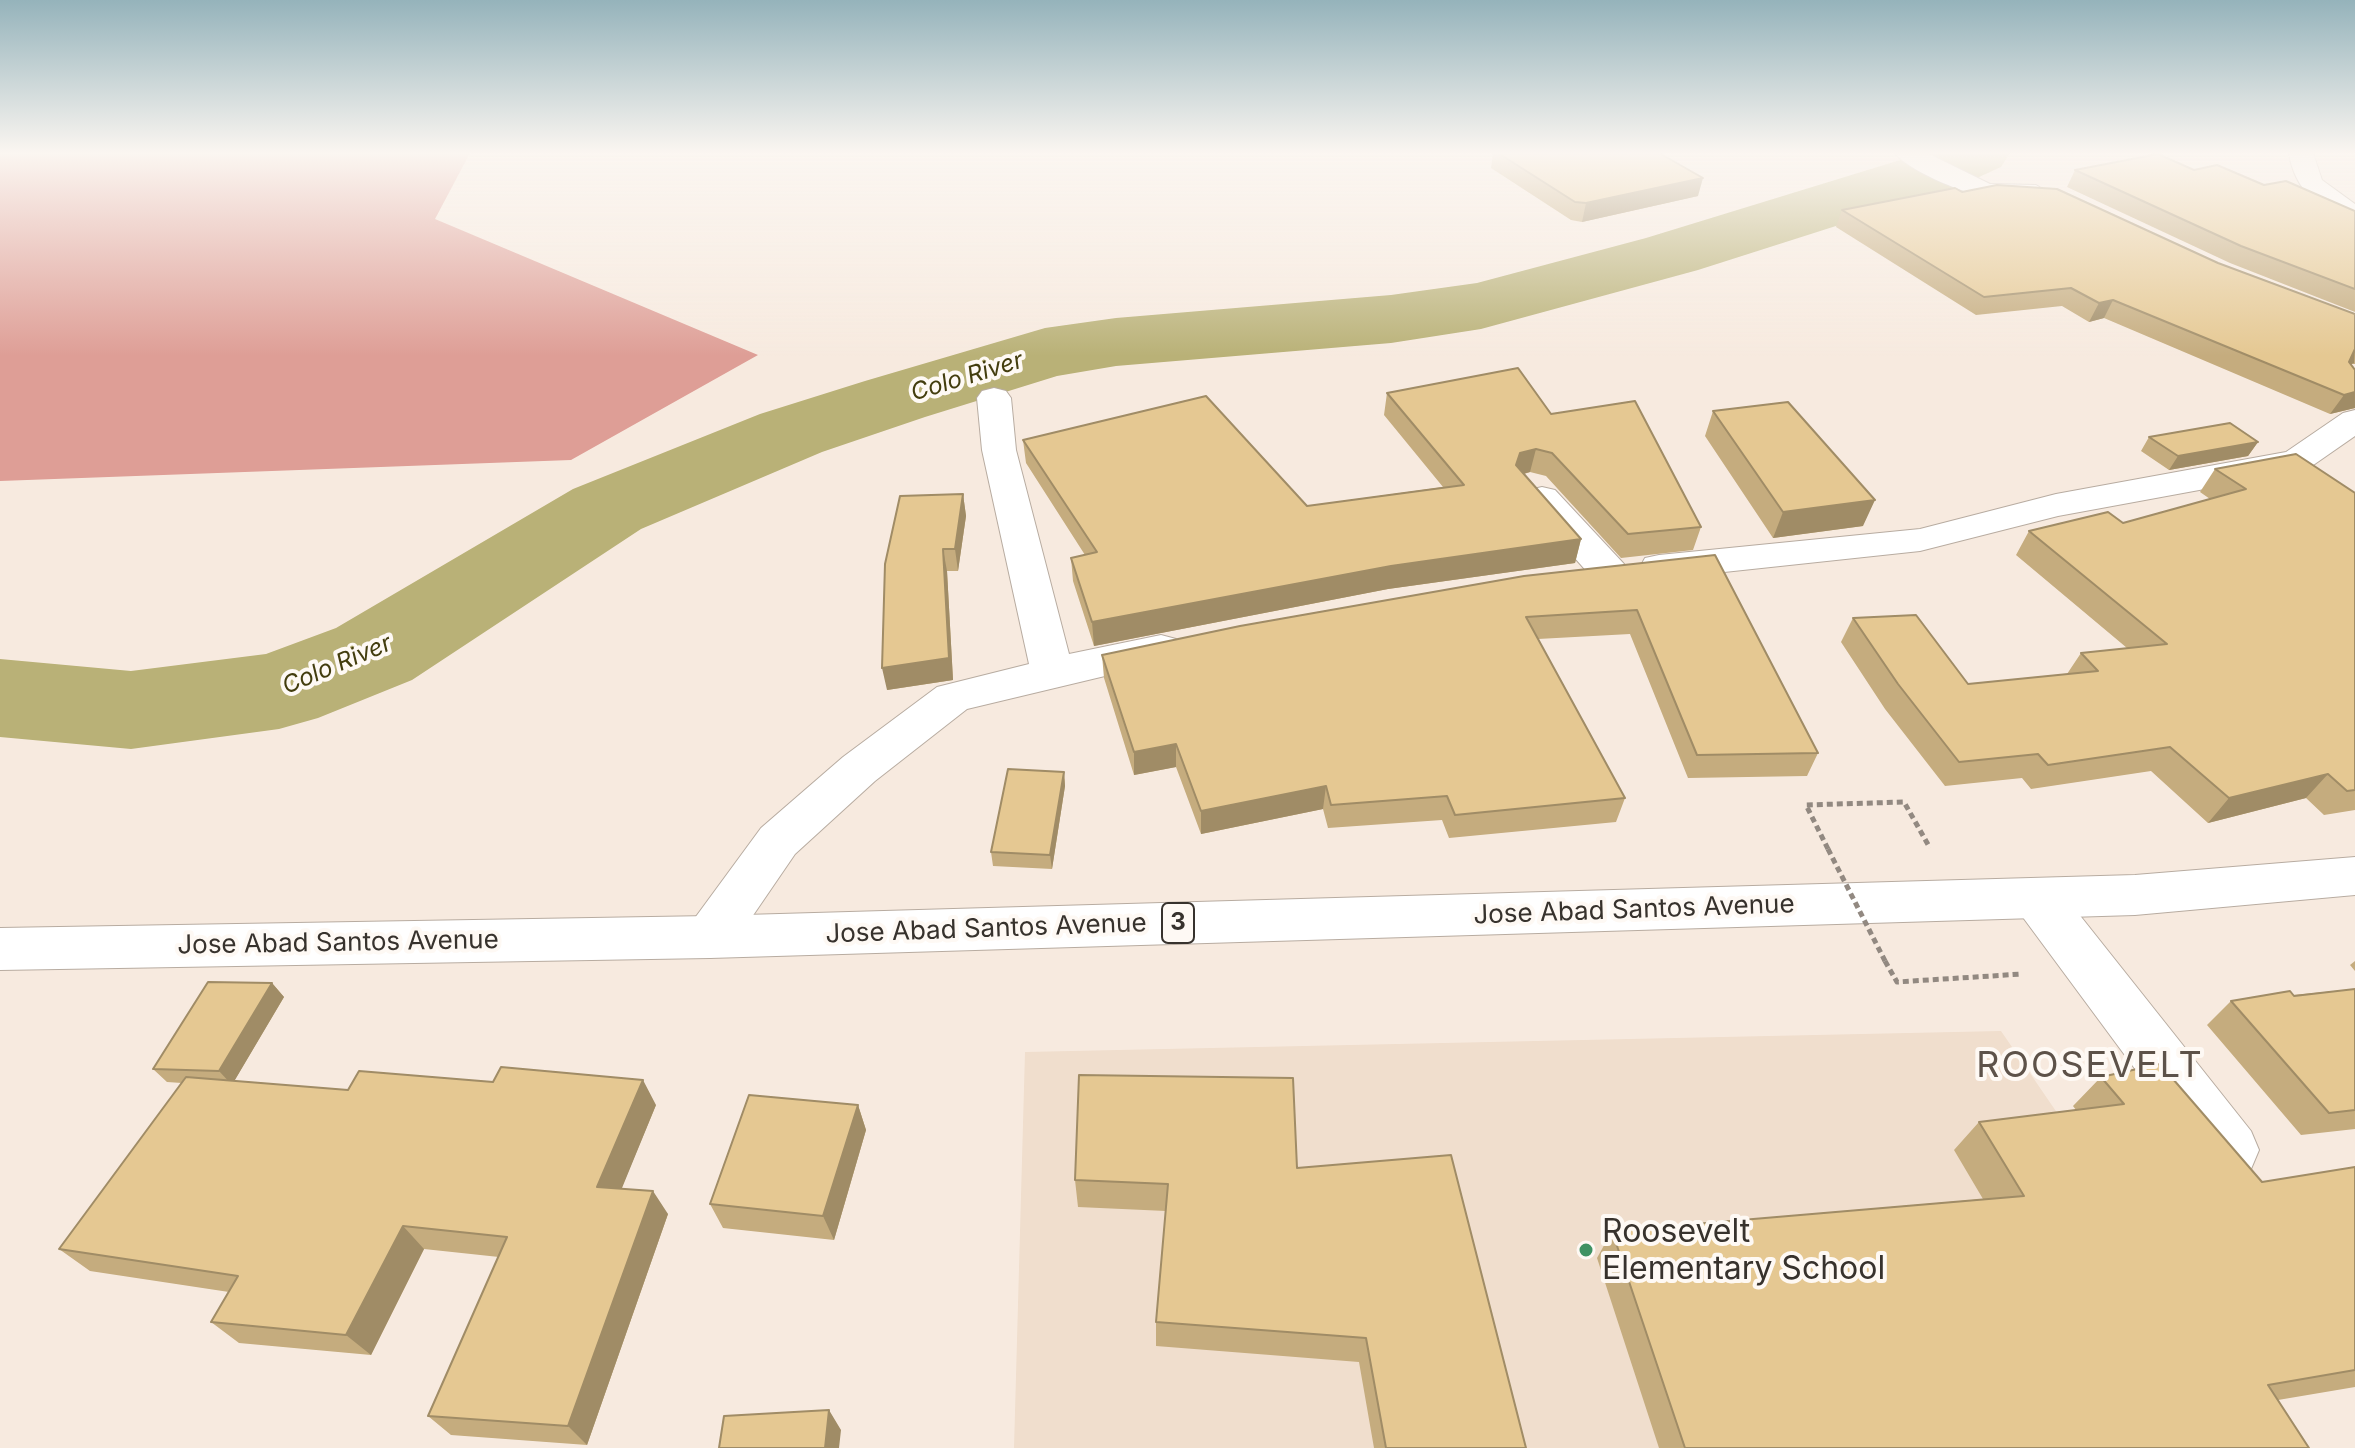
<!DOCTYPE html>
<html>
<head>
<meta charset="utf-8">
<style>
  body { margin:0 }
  canvas { display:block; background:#f7eadf }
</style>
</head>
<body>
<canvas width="2355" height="1448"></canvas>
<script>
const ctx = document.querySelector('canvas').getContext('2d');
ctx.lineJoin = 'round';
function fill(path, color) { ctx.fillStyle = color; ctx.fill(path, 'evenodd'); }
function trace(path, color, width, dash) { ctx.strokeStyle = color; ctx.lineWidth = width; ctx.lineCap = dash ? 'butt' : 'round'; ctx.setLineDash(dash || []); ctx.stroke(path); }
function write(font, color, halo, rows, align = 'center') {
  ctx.font = font + ' Inter,sans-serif'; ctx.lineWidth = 8; ctx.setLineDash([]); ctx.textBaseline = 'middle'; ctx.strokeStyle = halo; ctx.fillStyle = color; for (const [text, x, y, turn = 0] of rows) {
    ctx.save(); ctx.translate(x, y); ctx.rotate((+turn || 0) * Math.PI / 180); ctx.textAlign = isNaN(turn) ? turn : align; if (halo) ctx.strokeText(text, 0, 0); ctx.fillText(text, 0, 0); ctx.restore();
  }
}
fill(new Path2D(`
  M2001,1031l286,417h-1273l11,-396z`), '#f0decd');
fill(new Path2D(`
  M470,153l-35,66 323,136 -187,105 -571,21v-328z`), '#de9e96');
fill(new Path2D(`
  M1923,153h87l-9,14 -46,21 -257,82 -217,59 -90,14 -275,23 -59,10 -132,41 -103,35 -181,77 -229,151 -94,38 -39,11 -148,20 -131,-12v-78l131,12 135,-17 70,-26 237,-139 187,-75 105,-33 180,-53 71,-10 275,-23 86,-12 169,-45z`), '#b9b177');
const minor = new Path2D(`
  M1895,153h32l63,31 46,1 13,8c-20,30 -137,-16 -154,-40z
  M2289,153h24l9,27 33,24v18c-34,-8 -61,-33 -66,-69z
  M994,388l12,3 5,7 5,52 53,204 92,-19 15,4 6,10 -6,10 -209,50 -92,72 -80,73 -67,98 -18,6 -18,-6 -8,-15 8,-15 69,-94 82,-71 94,-70 92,-23 -47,-214 -5,-52 5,-7z
  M2355,410v26l-46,32 -12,4 -239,44 -138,35 -261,28 -14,-3 -5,-9 5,-9 14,-3 261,-26 136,-35 230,-42 57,-39z
  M1542,487l13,3 69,74 5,9 -5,9 -14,3 -14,-3 -67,-76 -5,-8 5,-8z
  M2037,878l18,6 196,247 8,19 -8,19 -21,8 -21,-8 -190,-257 -7,-14 7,-14z`);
const highway = new Path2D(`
  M2355,857v38l-220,20 -1425,43 -710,12v-42l710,-12 1425,-41z`);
trace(minor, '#b8aca1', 2);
trace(highway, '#b8aca1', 2);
trace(new Path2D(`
  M1828,849l-22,-44 98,-3 26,46
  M1885,961l12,21 125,-8`), '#928981', 5, [6, 4]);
fill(minor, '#fff');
fill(highway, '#fff');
trace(new Path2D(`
  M1828,849l57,112`), '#928981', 5, [6, 4]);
fill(new Path2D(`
  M1493,153h166l39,43 -116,26 -11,-2 -80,-52z
  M2075,170h119l70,15 91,26v101l-125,-49 -163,-76z
  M1962,192l256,71 137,51v50h-4l4,44 -25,6 -226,-96 -15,4 -27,-16 -86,9 -140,-88 6,-17z
  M1387,393l164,21 150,113 -8,23 -72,8 -75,-82 -16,-4 -6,2 57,65 -6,24 -187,26 -294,57 -21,-65 -2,-23 14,-3 -59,-92 -3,-23 284,66 136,-19 -59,-72z
  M1713,411l150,115 -90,12 -68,-102z
  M2149,437l109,5 -10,14 -79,14 -28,-19z
  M2215,469l140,24v317l-31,5 -18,-17 -98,25 -57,-52 -120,18 -9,-11 -77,8 -60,-77 -44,-67 12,-24 115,66 99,-10 14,-21 46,-5 -111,-93 13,-24 94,-8 87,-24 -10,-7z
  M963,494l3,22 -8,55h-11l6,109 -66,10z
  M1715,555l103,198 -11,23 -119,2 -58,-144 -92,5 87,159 -9,24 -167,16 -7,-18 -114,8 -5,-19 -122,25 -25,-67 -42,8 -30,-97 -2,-23z
  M1064,772l1,14 -13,83 -59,-3 -2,-14z
  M2355,961v10l-5,-6z
  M272,983l12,14 -50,84 114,9 308,15 -35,84 47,25 -81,231 -136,-10 -23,-19 71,-159 -75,-8 -53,106 -132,-12 -28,-21 18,-30 -139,-21 -31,-22 123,-166 -15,-1 -14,-13z
  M2355,989v140l-54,6 -94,-110 24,-24z
  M2101,1077l161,105 93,-15v220l-77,13 31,48h-650l-62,-190 15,-27 371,-32 -29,-49 25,-28 97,-12 -3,-4z
  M858,1105l8,25 -32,110 -111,-12 -13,-24z
  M1297,1168l229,280h-152l-15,-86 -203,-16v-24l10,-111 -88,-4 -3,-27z`), '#c5ac7e');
fill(new Path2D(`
  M1703,178l-5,18 -116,26 4,-19z
  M2113,300l-9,18 -15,4 10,-19z
  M2355,349l-1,14 -13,5z
  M2355,392v16l-25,6 14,-19z
  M2258,442l-10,14 -79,14 9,-14z
  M1536,449l-6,23 -15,4 1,-11 4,-12z
  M963,494l3,22 -8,55 -3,-22z
  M1875,500l-12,26 -90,12 10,-26z
  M1581,539l-6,24 -187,26 -294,57 -2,-24 299,-56z
  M943,549l4,22 6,109 -66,10 -5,-22z
  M1176,744v23l-42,8v-23z
  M1064,772l1,14 -13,83 -2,-14z
  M2328,774l-22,24 -98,25 21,-25z
  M1326,786l-3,23 -122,25v-23z
  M272,983l12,14 -52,88 -13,-14z
  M643,1080l13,25 -43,105 -16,-23z
  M858,1105l8,25 -32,110 -11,-24z
  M653,1191l15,23 -81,231 -19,-19z
  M403,1226l21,23 -53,106 -25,-20z
  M829,1410l12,20 -2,18h-14z`), '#a08c66');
const building = new Path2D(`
  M1498,153h161l44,25 -117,25 -11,-1z
  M2158,154l36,16 23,-5 47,20 22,-4 69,30v78l-114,-43 -166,-76z
  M1997,185l60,4 161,74 137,51v35l-6,13 6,8v22l-11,3 -231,-95 -14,3 -28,-15 -87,9 -142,-87 113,-22 7,4z
  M1518,368l33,46 84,-13 66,126 -73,7 -76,-81 -16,-4 -16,4 -4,12 65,74 -190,27 -299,56 -21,-64 26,-6 -74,-112 183,-44 101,110 157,-21 -77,-92z
  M1788,402l87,98 -92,12 -70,-101z
  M2230,423l28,19 -80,14 -29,-19z
  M2296,454l59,39v297l-8,1 -19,-17 -99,24 -59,-51 -122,18 -10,-11 -79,8 -61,-78 -45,-66 63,-3 52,69 130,-13 -17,-18 86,-9 -138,-113 79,-19 15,11 123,-34 -31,-20z
  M963,494l-8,55h-12l6,109 -67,10 3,-104 15,-68z
  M1715,555l103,198 -121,2 -60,-145 -111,7 99,181 -170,17 -8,-19 -116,9 -5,-19 -125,25 -25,-67 -42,8 -32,-97 138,-29 284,-50z
  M1008,769l56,3 -14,83 -59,-3z
  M208,982l64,1 -53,88 -66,-2z
  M2355,989v121l-26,3 -98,-112 59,-10 4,5z
  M2160,1064l102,118 93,-15v203l-87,15 41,63h-624l-73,-217 412,-35 -45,-74 145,-18 -23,-27z
  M501,1067l142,13 -46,107 56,4 -85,235 -140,-10 79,-179 -104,-11 -57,109 -135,-13 27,-46 -179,-27 127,-172 162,13 11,-19 134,11z
  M1079,1075l214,3 4,90 154,-13 75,293h-140l-20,-110 -210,-16 12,-138 -93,-4z
  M749,1095l109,10 -35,111 -113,-12z
  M829,1410l-4,38h-106l5,-32z`);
fill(building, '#e5c892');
trace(building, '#a08c66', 2);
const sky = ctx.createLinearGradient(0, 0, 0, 356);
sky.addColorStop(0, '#95b3bb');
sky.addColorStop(0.43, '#fbf6f1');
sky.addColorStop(1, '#fbf6f100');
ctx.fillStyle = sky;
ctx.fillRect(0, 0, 2355, 356);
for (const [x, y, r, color] of [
  [1586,1250,8,"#3f9263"]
]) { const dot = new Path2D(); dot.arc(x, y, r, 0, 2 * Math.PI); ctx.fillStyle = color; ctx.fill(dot); trace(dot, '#fef9f4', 3); }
write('italic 24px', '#433d0e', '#fef9f4', [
  ["Colo River",967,377,-17],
  ["Colo River",337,665,-23]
]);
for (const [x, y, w] of [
  [1178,923,32]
]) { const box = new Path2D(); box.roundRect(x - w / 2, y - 20, w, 40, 6); ctx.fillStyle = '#fef9f4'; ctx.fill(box); trace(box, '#37322d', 2); }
write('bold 24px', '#37322d', null, [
  ["3",1178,923]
]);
write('26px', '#37322d', '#fef9f4', [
  ["Jose Abad Santos Avenue",1634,910,-2],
  ["Jose Abad Santos Avenue",986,929,-2],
  ["Jose Abad Santos Avenue",338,943,-1]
]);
write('32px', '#37322d', '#fef9f4', [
  ["Roosevelt",1602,1232],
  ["Elementary School",1602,1269]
], 'left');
ctx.letterSpacing = '2px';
write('36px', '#5d5249', '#fef9f4', [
  ["ROOSEVELT",2090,1066]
]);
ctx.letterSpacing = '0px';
</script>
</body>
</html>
